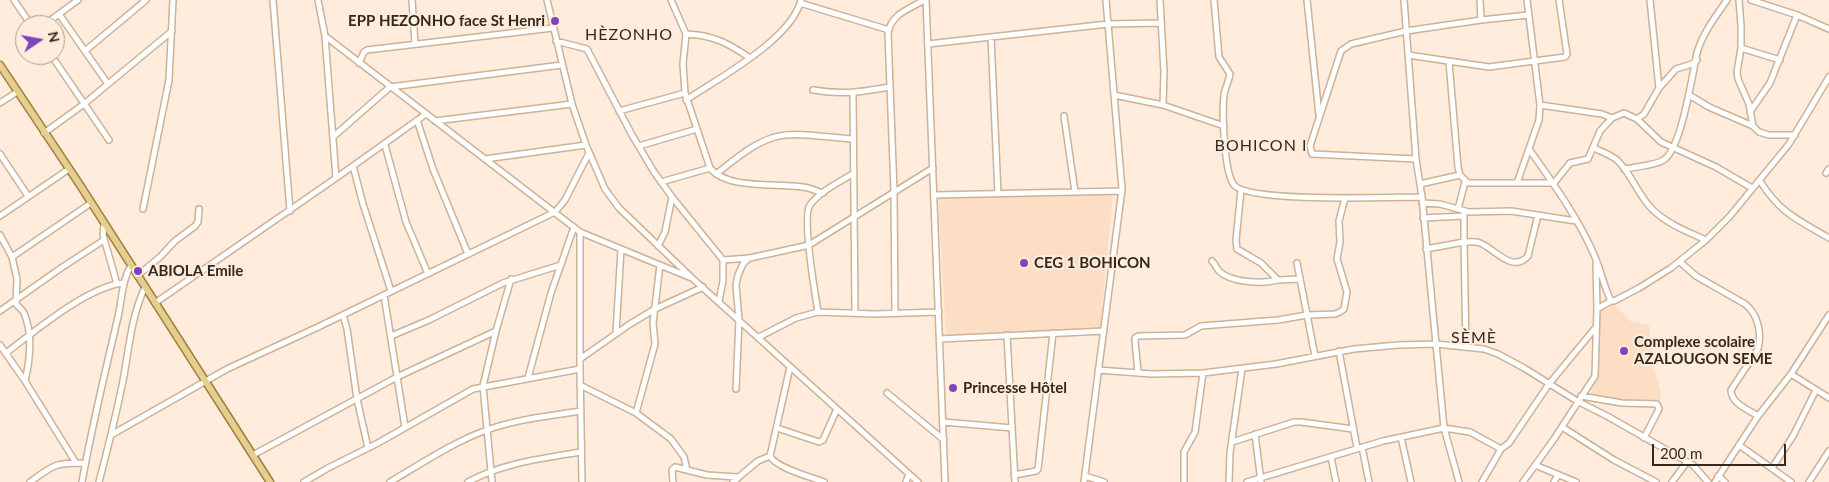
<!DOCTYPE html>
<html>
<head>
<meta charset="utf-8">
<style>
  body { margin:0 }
  #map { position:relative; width:1829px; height:482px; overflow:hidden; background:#ffecdc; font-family:Lato,sans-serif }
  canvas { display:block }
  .north { position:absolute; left:15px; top:15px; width:50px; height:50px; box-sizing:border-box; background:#ffecdc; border:1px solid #ae9e90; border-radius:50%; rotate:78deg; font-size:14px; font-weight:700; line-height:20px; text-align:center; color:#34291e }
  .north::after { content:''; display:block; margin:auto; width:18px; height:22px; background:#8044ba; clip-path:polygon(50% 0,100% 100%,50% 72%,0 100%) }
  .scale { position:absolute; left:1652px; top:444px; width:134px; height:22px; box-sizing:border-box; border:2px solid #34291e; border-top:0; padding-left:6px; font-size:15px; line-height:18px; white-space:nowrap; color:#34291e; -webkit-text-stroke:4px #ffecdc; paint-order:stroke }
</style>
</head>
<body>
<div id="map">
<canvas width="1829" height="482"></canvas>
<div class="north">N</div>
<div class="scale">200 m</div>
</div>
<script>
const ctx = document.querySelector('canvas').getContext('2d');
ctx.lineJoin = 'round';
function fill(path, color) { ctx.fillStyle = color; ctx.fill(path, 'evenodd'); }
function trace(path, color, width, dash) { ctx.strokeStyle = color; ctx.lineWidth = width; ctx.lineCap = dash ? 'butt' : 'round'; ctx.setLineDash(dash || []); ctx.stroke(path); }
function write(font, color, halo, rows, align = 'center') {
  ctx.font = font + ' Lato,sans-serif'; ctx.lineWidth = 4; ctx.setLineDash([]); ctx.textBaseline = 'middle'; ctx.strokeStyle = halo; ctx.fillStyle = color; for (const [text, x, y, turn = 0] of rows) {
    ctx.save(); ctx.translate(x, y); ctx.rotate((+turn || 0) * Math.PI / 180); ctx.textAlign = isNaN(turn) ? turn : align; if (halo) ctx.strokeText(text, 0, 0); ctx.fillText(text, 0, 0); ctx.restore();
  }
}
fill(new Path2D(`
  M1113,194l-13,134 -154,8 -8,-138z
  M1615,305l15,16 19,4 4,38 8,31 -2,9h-29l-40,-7 7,-22 2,-51 2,-11z`), '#fbdec4');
const minor = new Path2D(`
  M14,0l17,25
  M273,0l17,211
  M412,0l3,44
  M547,0l25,104 14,41 19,44 14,19 74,71 225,203
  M671,0l15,34 -3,30 2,29 25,75c18,23 72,14 98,20 5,1 10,4 15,5
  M926,0l19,482
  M1160,0l4,72 -1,33
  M1214,0l5,57 11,17c-1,7 -5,14 -6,21 -2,17 0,78 10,90 15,18 158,12 188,12
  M1307,0l12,115
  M1404,0l12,159 6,38 22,231 15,54
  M1739,0l2,26v22l-4,24 1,7 11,25 4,22 6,6 10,3h26
  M1751,0l46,15 32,14
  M800,3l89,27
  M59,14l49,70
  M1481,20l47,-5
  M44,25l34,-25
  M686,34c27,1 42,9 64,24
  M325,36l255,196 109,45
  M991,37l7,157
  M556,41l31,8 45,86 22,37 18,25 51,63v21l-4,20
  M928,44l180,-20 52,-1
  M1741,48l39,12
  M85,51l61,-51
  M51,55l58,85
  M1408,55l81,12 76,-10 2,-3 -8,-54
  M1449,62l9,105 2,8 8,8h86l16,-20 18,-4 12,-28 12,-13
  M359,63l5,-11 3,-2 186,-22
  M1659,88l17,-19 16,-5 5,-4
  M813,90c30,5 48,2 77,-3
  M853,94l2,219
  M1114,95l49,10 61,21
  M1689,95l20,12 44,19
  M686,100c33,-22 106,-61 115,-100
  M0,103l17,-11
  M1540,105l62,9 10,4 12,-5 13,6 24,23 55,25 36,21
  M619,111l66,-18
  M1750,112l20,-29 27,-68
  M1064,116l11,76
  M1637,119l7,-5 15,-26 -9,-88
  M417,120l16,49 35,85
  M435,121l137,-17
  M44,133l40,-29 88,-73
  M334,136l56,-49 172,-22
  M385,145l21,77 22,52
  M639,146l58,-17
  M1594,148c8,4 18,7 24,13 14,14 20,34 34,48 15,15 36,23 54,31
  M1529,149c24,34 50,70 66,108 6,14 9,30 16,44h3l25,-13 32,-20 35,-28 24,-24 59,-72 40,-67
  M0,154l28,42
  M485,159l101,-14
  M1416,159l-104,-5 -2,-8 31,-95 10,-7 55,-13 75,-11 -1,-20
  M353,166l10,38 28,87
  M1624,169c11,-2 34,-4 41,-10 17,-14 27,-83 32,-106 5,-19 19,-37 30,-53
  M1826,173l3,-4
  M716,174c17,-13 37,-31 59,-37 22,-6 55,1 78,2
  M336,178l90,-64
  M1760,181c20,32 38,39 69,57
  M661,182l49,-14
  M1517,183l22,-63 1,-15 -13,-105
  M1420,184l40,-9
  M1241,190l-5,50 1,9 24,14 17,17 22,-1
  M934,195l188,-4
  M1422,203l18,1 29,8 42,-1 65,10
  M143,209l26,-129 4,-80
  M1458,209l7,-27
  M1464,211v31c5,0 11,-1 16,1 14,5 32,31 48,13l10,-41
  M0,216l69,-47
  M1423,218l41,-2
  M104,225l-1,10 14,49
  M580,232v137l2,113
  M0,235l12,22 5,22 -1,25c2,3 6,5 8,9 9,21 6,47 1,68
  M658,246l7,-14 7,-35
  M1426,249l38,-7 2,105
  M12,257l79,-54
  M723,260l27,-2 59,-13 124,-77
  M1212,261c3,3 5,8 7,10 12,12 44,13 59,9
  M1680,262l16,14 49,28c13,10 17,29 13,45l-27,41c0,13 16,19 27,26
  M1297,263l18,93
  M137,276l23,-19 15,-16 20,-15 3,-4 1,-13
  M384,295l21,132
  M155,303l181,-125 -11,-142 -7,-36
  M1597,309l14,-8
  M0,311l61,-43 43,-28
  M818,312c-3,-18 -16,-96 -8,-107 10,-14 30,-23 44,-32
  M895,314l-1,-123 -6,-158c4,-20 20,-23 36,-33
  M343,315l4,14 10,70 11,49
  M616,333l5,-84
  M1007,335l8,147
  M391,336l38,-16 74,-37 58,-18
  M759,337l37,-19 22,-6 57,2 64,-2
  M940,339l164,-8
  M0,345l25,36 51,82
  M1339,351l18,97
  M6,353c29,-22 81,-66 117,-70
  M580,359l50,-35 25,-15 48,-22
  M1098,370l54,4 51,-1 73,-9 78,-15 44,-4 38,-1 48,5 14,5 26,14 53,33 30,15 86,49 15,17
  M1138,372l-3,-31v-3l3,-2 47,-1 16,-9 77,-6 29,-5 28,-1 5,-2 4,-3 3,-17 -10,-33 3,-17 -1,-21 6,-23
  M1791,374l38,24
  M528,378l23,-85 23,-66
  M580,385l56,28 35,26 13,18 3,13
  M736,389l3,-69 -3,-35 2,-10 5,-11 6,-6
  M887,393l57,47
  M1581,396l41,7 35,1 2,5 -15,29
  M636,413l19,-69 -2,-21 7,-58
  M944,422l68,6
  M1562,427l52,33 42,22
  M777,428l42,14 4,-2 14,-31
  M1255,434l6,48
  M111,435l116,-66 91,-42 237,-115 10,-12 24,-47
  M1401,437l10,45
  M1232,442l62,-20h7l52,7
  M1739,445l52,37
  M1362,447l7,35
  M253,455l144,-78 99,-46
  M770,456l20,-89
  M770,456c6,12 41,21 54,26
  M1331,457l5,25
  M1535,465l41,17
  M1772,468l21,-32 23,-46
  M1014,475l22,-4 2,-2 15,-136
  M1085,476l19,6
  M1718,476l7,6
  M30,482c25,-18 24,-19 55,-19
  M82,482c10,-56 23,-110 36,-165 4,-18 4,-36 13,-52
  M99,482c9,-34 17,-67 24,-101 6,-32 8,-64 22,-94
  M304,482l24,-14 50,-25 95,-54 107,-20
  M390,482c29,-17 65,-41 97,-52 30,-11 63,-14 94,-19
  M468,482c34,-19 76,-24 113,-30
  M492,482l-9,-96 13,-55 15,-52
  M673,482l-1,-12 3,-3 32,8 30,2
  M733,482l25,-21 12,-5
  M906,482l3,-8
  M1084,482l38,-293 -16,-189
  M1184,482v-30l11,-20 8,-59
  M1229,482l1,-29 12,-84
  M1247,482l136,-41 61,-13 26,4 31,17
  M1482,482l19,-33 8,-6 40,-59 47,-57
  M1523,482l31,-43 41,-63 2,-67 -1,-46
  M1554,482l4,-7
  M1672,482l15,-20
  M1715,482l43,-66 33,-42 38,-59
  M1809,482l20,-31`);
const major = new Path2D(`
  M0,65l80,120 190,297`);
trace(minor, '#ceb196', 8);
trace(major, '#9d7f39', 9);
trace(minor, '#fff', 5);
trace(major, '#e6ce91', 6);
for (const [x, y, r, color] of [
  [555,21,5,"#8044ba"],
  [1024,263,5,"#8044ba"],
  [138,271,5,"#8044ba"],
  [1624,351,5,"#8044ba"],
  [953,388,5,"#8044ba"]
]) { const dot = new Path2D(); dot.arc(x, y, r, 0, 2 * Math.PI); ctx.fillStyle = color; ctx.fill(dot); trace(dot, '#ffecdc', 2); }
write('bold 15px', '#34291e', '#ffecdc', [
  ["EPP HEZONHO face St Henri",545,21,"right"],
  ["CEG 1 BOHICON",1034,263],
  ["ABIOLA Emile",148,271],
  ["Complexe scolaire",1634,342],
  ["AZALOUGON SEME",1634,359],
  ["Princesse Hôtel",963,388]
], 'left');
ctx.letterSpacing = '1px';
write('16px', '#34291e', '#ffecdc', [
  ["HÈZONHO",629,35],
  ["BOHICON I",1261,146],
  ["SÈMÈ",1474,338]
]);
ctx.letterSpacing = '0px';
</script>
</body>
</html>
